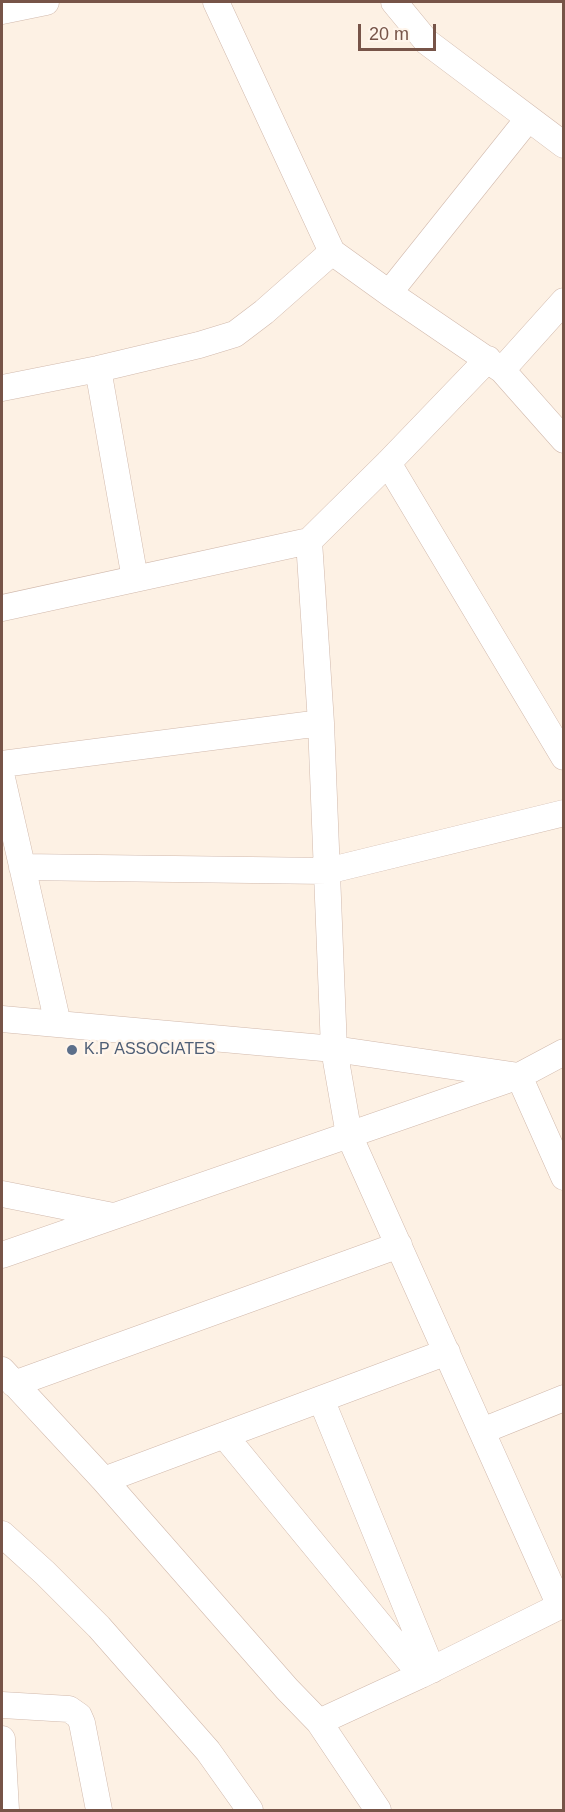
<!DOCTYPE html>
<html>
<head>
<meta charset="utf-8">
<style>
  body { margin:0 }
  #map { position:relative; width:565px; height:1812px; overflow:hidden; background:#fdf1e4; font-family:Helvetica,sans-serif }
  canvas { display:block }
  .frame { position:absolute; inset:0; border:3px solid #775448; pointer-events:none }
  .scale { position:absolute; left:358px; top:24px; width:78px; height:27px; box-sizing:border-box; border:3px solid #775448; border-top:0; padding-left:8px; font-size:18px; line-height:21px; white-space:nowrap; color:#775448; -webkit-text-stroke:4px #fff5eb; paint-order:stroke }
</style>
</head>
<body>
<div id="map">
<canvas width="565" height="1812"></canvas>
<div class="frame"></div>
<div class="scale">20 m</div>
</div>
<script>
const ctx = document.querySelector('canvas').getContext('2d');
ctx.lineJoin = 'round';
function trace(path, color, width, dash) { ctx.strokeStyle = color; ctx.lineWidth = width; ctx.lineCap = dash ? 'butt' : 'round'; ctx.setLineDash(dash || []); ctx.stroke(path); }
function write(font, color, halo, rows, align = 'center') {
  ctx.font = font + ' Helvetica,sans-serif'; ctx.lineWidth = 5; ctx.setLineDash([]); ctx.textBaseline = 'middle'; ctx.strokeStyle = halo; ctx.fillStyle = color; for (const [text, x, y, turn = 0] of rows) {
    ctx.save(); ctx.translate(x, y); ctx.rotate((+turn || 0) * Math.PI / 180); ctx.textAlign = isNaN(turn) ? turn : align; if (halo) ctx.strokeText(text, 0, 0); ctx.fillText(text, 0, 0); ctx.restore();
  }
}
const minor = new Path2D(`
  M216,2l116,250 57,41 113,77 62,70
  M394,2l33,40 137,103
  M2,11l44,-9
  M389,293l139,-174
  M98,369l37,210
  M502,370l62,-69
  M2,388l96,-19 101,-24 36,-11 29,-22 68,-60
  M388,463l176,294
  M2,608l307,-67
  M321,723l-12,-182 79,-78 100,-104
  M2,764l319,-41 13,326 15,86 211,471 4,-2
  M2,778l56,246
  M22,867l305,4 237,-58
  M2,1019l332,30 185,27 45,101
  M2,1194l111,22
  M2,1255l517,-179 45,-24
  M2,1370l102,110 183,209 32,33 59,88
  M14,1384l385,-139
  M321,1399l111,271
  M482,1431l82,-33
  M224,1435l197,240
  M104,1480l343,-128
  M2,1534l43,39 54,54 109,124 42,59
  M2,1705l67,4 10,7 3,7 17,87
  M319,1722l102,-47 139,-69
  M2,1739l4,71`);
trace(minor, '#d1b9ac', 27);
trace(minor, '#fff', 26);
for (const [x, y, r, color] of [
  [72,1050,6,"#5c6f8a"]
]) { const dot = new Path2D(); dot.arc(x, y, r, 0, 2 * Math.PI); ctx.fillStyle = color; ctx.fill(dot); trace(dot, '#fff5eb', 2); }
write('16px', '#4e5e75', '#fff5eb', [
  ["K.P ASSOCIATES",84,1050]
], 'left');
</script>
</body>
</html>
